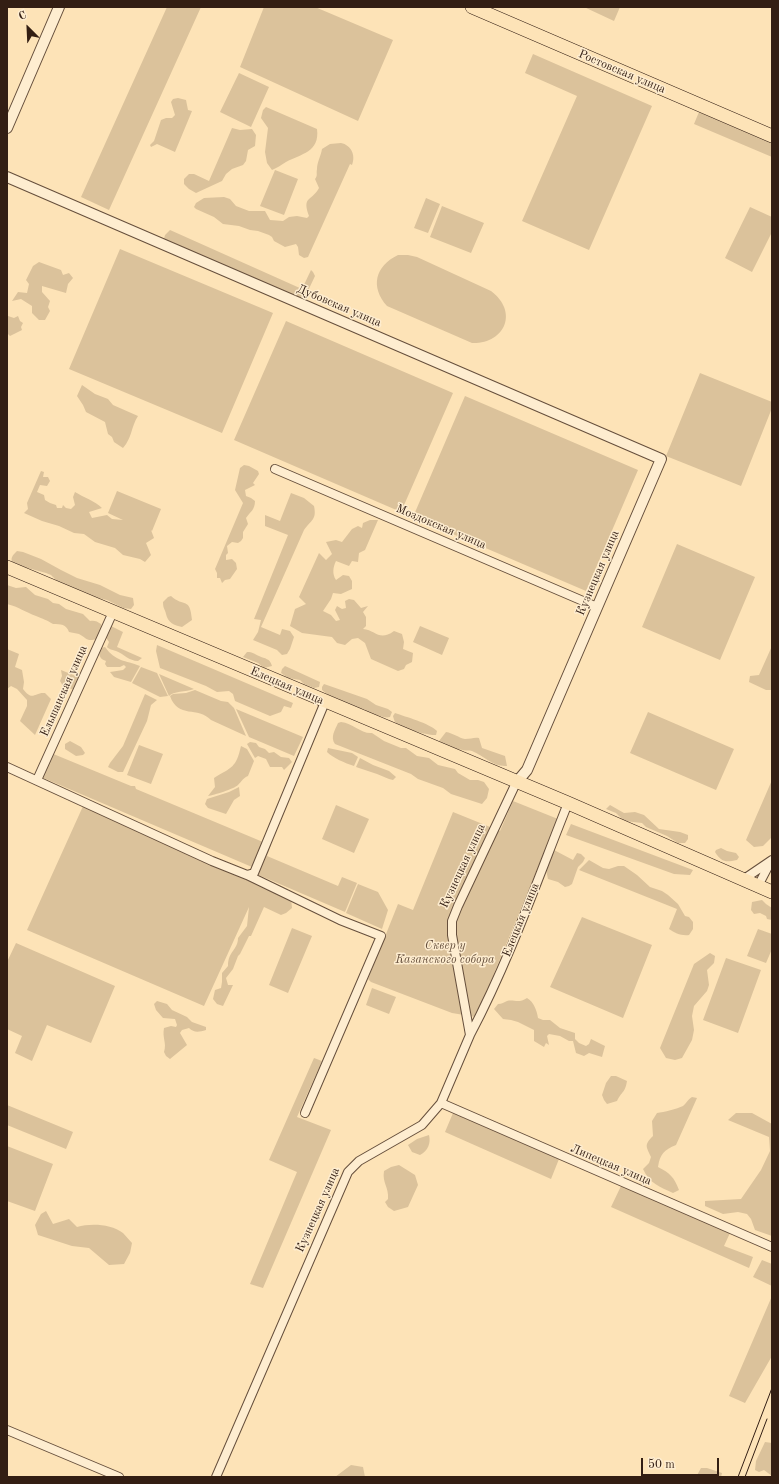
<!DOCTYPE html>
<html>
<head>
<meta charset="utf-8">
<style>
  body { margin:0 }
  #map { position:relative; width:779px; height:1484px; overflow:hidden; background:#fde3b7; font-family:"Old Standard TT",serif }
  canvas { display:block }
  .frame { position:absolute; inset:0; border:8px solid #331e13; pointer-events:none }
  .north { position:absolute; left:8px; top:8px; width:40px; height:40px; -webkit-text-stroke:3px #feedd0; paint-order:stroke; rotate:336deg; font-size:11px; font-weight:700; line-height:16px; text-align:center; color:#331e13 }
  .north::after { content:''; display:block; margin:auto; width:14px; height:18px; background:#331e13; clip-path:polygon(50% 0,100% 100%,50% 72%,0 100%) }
  .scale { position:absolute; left:641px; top:1458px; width:78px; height:18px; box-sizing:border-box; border:2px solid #331e13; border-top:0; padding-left:5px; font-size:12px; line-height:14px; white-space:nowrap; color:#331e13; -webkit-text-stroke:3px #feedd0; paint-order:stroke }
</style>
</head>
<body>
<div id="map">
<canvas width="779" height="1484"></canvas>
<div class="frame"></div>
<div class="north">С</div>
<div class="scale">50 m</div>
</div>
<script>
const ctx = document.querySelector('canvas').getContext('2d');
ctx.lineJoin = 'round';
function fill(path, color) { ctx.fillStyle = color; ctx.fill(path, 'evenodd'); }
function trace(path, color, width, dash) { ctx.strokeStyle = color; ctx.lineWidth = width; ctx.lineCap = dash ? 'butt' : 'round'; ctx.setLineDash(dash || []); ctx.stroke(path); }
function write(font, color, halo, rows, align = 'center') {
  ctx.font = font + ' "Old Standard TT",serif'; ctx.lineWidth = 3; ctx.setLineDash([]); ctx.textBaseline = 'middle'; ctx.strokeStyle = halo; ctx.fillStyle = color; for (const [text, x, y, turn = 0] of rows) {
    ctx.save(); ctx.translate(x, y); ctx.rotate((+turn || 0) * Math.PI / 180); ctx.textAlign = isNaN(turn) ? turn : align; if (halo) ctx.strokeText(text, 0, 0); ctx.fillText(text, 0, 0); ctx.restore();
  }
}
fill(new Path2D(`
  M167,7h34l-92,203 -28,-13z
  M264,7h51l78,33 -35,81 -118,-54z
  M584,7h36l-6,14z
  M533,54l119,52 -63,144 -67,-29 55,-125 -52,-23z
  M239,73l30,14 -18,40 -31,-15z
  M178,98l8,2 2,10 4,1 -17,41 -18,-8 -6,3 -1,-2 4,-4 7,-21 5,-2h6l3,-3 -4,-13 2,-3z
  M266,107l51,22c3,23 -16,25 -31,33 -5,3 -9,6 -14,8l-5,-7 -2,-11 3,-24 -7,-10 2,-8z
  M699,112l73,31v14l-78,-33z
  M232,128l8,2 12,-1 4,6 -1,11 -7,4 -2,11 -3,4 -11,4 -6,5 -4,7 -26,12 -7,-4 -5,-5v-5l5,-5h5l15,7z
  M341,143c10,2 15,12 11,22l-2,-1 -42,93 -4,1 -5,-3 -1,-8 -2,-3 -11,3 -11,-6 -2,-4 -3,-2 -11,-4 -8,-1 -11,-4 -16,-2 -9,-7 -18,-8 -2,-2 2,-4 8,-5 20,-1 6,2 6,7 13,5h16l5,9 13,1 6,-4 8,-1 10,2 2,-2c-7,-20 2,-14 10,-28l-4,-9c3,-4 1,-5 2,-10 0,-7 4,-13 5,-20l8,-5z
  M275,170l23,9 -14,36 -24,-9z
  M426,198l14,6 -12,29 -14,-5z
  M442,206l42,17 -13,30 -41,-16z
  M750,207l22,10v15l-20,40 -27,-14z
  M170,230l132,59 9,-19 2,2 2,4 -9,19 -8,4 -132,-57 -2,-3 1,-4z
  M120,249l153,64 -51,120 -153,-64z
  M398,255h10l9,2 74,34c28,21 14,53 -19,52l-85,-37c-17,-19 -12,-40 11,-51z
  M39,262l22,8 2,5 6,-2 4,5 -5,6 -2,9 -24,-7v6l8,9 -2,6 2,4 -5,9h-6l-7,-7v-7l-11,-7 -9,2 6,-9 9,1 2,-9 -3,-4 7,-14z
  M8,316l6,2 4,-2 2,5 3,2 -2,4 1,3 -12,6 -3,-3z
  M286,321l167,72 -52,119 -167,-72z
  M700,373l72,29v6l-31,78 -75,-30z
  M82,385l13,9 13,5 5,6 25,11c-7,11 -6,22 -15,32l-9,-6 -2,-5 -4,-3 -3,-12 -19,-10 -3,-7 -6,-9z
  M465,396l173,74 -52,121 -173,-74z
  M244,465l5,1 9,5 1,3 -6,9 2,2 -10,5 1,6 5,2 4,3c0,9 -5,11 -9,17l2,6 -5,8v6l-2,3 -3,2 -6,-1 -5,4 1,7 -2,2v5l6,-1 4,4 1,6 -7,10 -5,1 -3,3 -2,-5h-3v-5l-2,-4 28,-66 -8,-13 5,-22z
  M41,471l3,1 -1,5h5l2,4 -3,5 -7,-1 -3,7 7,3 1,5 5,3 6,2 1,3h5l1,-3 3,3 5,1 4,-4 -2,-8 2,-5c8,5 20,9 27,16l-13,4 3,6 15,-3 5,4 11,1 -15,-7 9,-22 44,18 -9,22 -1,-1 3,8 -8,5 5,12 -6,7 -5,-3 -17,-4 -8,-7 -20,-6 -11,-8 -10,-1 -15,-7 -17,-5 -18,-8 4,-4 -1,-6z
  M291,493l13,5 10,8c3,14 -3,14 -10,24l-43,97 19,8 2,-6 8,2 4,6 -4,12 -3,5 -5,1 -5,-5 -24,-10 5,-8 3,-12 -7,-1 34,-84 -23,-9v-11l15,6z
  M370,520h8l-13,30 -6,3 -1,9 -6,-1 -3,5 -13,-5c-3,6 -4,13 0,19l7,-5 6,1 3,5v8l-11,5 -8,-1 -2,6 -8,12 8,4 5,6 4,-1 -5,-10 2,-4 5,3 4,-1 -1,-7 4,-2 5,1 7,8 7,-2 -5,6 3,5v9l-3,3c13,1 16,13 31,2l8,3 2,8 -1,7 10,4 -1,9 -6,3 -2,4 -6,2 -27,-12 -6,-16 -7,-5 -6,1 -7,6 -8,-2 -5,-6 -30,-4 -12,-7 5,-17 11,-5 -7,-7 20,-44 7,7 6,-6 -6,-12 10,-2 6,2 10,-13 6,-3 4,2 1,-5z
  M677,544l78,33 -35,83 -78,-33z
  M17,551l6,1 18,7 20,11 16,8 23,7 20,10 13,3 1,7 -3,4 -8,-1 -16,-8 -17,-4 -32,-14 -7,-7 -5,-2 -33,-9c-3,-6 -1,-8 4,-13z
  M7,585l9,3 10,-1 9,8 13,4 5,4 6,1 7,5 17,5 7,7c4,-1 7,0 11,3l1,4 -5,11c-11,3 -10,-1 -18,-5 -3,-1 -7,-1 -10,-2 -3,-8 -8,-8 -16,-8 -6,-4 -10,-5 -17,-8 -11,-4 -17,-9 -29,-12z
  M171,596c13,12 19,0 21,24l-10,7c-8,-2 -14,-4 -16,-13 -1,-5 -3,-5 -3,-12l5,-5z
  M111,626l12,6 -6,15 25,11 -4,3c-9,0 -14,-7 -22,-10 -5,-2 -6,-1 -9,-4l2,-5 -4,-6z
  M420,626l29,12 -7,17 -29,-13z
  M157,645l136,58 -2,5 -7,-2 -3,6 -11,4 -35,-15 -2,-7 -4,-3 -12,1 -11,-6 -46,-18 -4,-17z
  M772,646v44h-6l-17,-8 1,-6 9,-1z
  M105,647c11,15 20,13 35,19l-9,16 -17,-5 -4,-5 13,-2 3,-3 -2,-2 -4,2h-13l-2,-3 1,-3c-7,-2 -8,-7 -5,-13z
  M7,649l12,5 -4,13 7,3 2,12 -1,7c10,13 11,3 22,4l6,6 -16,36 -15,-14 7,-15v-6l-10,-11 -6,-3 -4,3z
  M247,652c6,0 7,2 12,4 6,3 11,2 13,10l-8,2 -6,-5 -15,-6z
  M285,666l35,16 -1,5 -5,1 -10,-4 -4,-4 -12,-2 -7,-5 1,-4z
  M141,667l16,6 11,23 -8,1 -28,-14z
  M61,670l17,7 1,3 -5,10 -11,-4 -3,-5 2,-5z
  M159,674l35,15c-8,3 -21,2 -25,7z
  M324,684l43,15 9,6 12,4 4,3 -2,5c-6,2 -12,-3 -18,-2l-8,-6 -11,-1 -14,-9 -11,-4 -6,-5v-3z
  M195,690l26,11 7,1 6,6 12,28 -35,-16c-13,-14 -33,-1 -41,-24l3,-2 13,-1z
  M145,694l12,6 -6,5 -4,16 -24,51h-5l-10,-5 2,-4 13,-17z
  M236,709l67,28 -9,19 -45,-19z
  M648,712l86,37 -18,41 -86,-37z
  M395,713c11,4 34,10 42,18l-1,4c-7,1 -35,-7 -41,-13 0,0 -2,-5 -2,-6z
  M341,722c12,1 20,12 31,11l12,8 17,7h5l11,8 12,2 9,7 17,4 3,4 12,7h8l6,2 5,7 -2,9 -5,6 -31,-10 -8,-6 -25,-9 -7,-5 -76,-30c-5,-7 0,-14 3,-21z
  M446,732c7,1 13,6 19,7 6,0 9,-2 14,-1l3,10 23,8 2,10c-14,1 -23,-10 -35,-15 -3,-1 -6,0 -9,-1 -9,-1 -17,-4 -24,-9z
  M70,741l11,6 4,6 -2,2 -7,1 -11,-7v-5z
  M250,742l6,1 3,4 6,2 4,4 5,-1 7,5 8,1 3,4 -8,8 -2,-3h-12l-4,-8 -8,-3 -3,2 -8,-14z
  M139,745l24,9 -12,30 -24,-9z
  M241,746l6,3 7,12 -6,15c-5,2 -6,5 -10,9 -4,4 -24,10 -30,11l7,-9 -1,-9c18,-11 22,-10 27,-32z
  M328,748l24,5 6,4 -4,9c-9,-3 -21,-8 -27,-14z
  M51,753l80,33h4l1,3 127,53 -11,25 -211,-90z
  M360,758l13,7 16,6 7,6 -3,3 -4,-1 -12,-5 -21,-7z
  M772,780l-1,58 -8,8 -9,1 -8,-7z
  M239,787l1,9 -6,4 -8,14 -18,-6 -3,-4 2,-5 22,-7z
  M513,801l45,18 -82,198 -24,-4 -81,-31 -3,-3 30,-75 15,6 40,-98 47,19z
  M84,804l207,93 1,11 -6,5 -5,2 -17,-8 -13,29h-2l-9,18 -2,2 -5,13 -7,9 2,7h5l-10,21 -6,-2 -4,-5 2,-9 6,-2 1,-6v-9l6,-7c0,-15 10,-16 10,-28l9,-12 2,-19 -45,99 -177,-76z
  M336,805l33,14 -15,34 -32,-14z
  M610,805l14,8 11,-1 9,3 15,14 21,3 8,3v4l-3,4h-7l-11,-7 -21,-9 -4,-4 -18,-2 -8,-8 -10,-4z
  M571,824l122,46 -3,5 -16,-1 -108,-39z
  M267,844l4,1 -4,11 71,30 4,-9 15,6 -12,29 -91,-39z
  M721,848l6,3 9,2 3,4 -2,3c-11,2 -15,3 -22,-8l1,-2z
  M554,850l19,10 4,-7 4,1 4,4 -2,4 -5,5 -6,17 -3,2 -4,1 -7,-5 -10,-3 -2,-9z
  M589,860l14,8 6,1 9,-3h6l13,9 13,12 12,4 6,4 10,9 7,12 4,1 4,5v7l-4,6c-8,1 -14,-2 -20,-6l8,-20 -98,-39z
  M358,884l20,8 10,18 -6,19 -36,-16z
  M762,900l4,4 6,4v12l-5,-1 -1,-3 -6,-3 -6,1 -3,-4 1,-8z
  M582,917l70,28 -29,73 -73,-31z
  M292,928l20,8 -24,57 -19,-8z
  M758,929l14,5v15l-6,14 -19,-7z
  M16,943l99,43 -24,57 -44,-18 -15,36 -17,-8 7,-17 -15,-7v-67z
  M710,953l5,3 -1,7 -7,7 2,15 -2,6 -13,15 -2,10 2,14 -2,10 -10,18 -7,2 -9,-2 -6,-10 34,-84z
  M726,958l35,12 -23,63 -35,-13z
  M372,988l24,9 -7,17 -23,-9z
  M527,998c7,4 10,13 11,20l5,2h7l10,8 15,5v6l4,4 7,3 3,-2 2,-5 14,7 -3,11 -13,-4 -5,3 -8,-3 -3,-12h-4l-9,-5 -11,-2 -2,2 2,9 -3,-2 -2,4 -10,-6v-11l-16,-8 -7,-2 -8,-1 -9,-10 4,-5c4,0 6,-2 9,-3 7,-2 11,3 20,-3z
  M157,1001l10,3 5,6 15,7 5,5 14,5v3c-7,2 -12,3 -17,-2l-7,2 -2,3 7,12 -17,14 -4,-3 -2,-4c3,-9 -2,-14 0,-24l7,-2 5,1 1,-2 -2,-6 -12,-1 -7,-8 -2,-6z
  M314,1058l8,3 -25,56 34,13 -68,158 -13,-4 47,-112 -28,-12z
  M611,1076h5l11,5c-2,12 -5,10 -10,20l-10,3 -3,-4 -2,-5 4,-12z
  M692,1097l5,1 -21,47c-12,5 -16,9 -18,22 12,6 16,10 21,23l-6,3c-13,-6 -24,-10 -30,-24l6,-6 2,-6c-5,-11 -7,-12 2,-21l-1,-15 5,-8c7,-1 20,-4 26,-7 3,-2 5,-7 9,-9z
  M7,1105l66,27 -7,17 -59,-24z
  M453,1113l106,46 -8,20 -106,-47z
  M736,1113h16l20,11v112l-17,-6 -4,-11 -4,-5 -9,-2 -15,2 -18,-8v-5l36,-2 20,-29 9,-19 -1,-14 -41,-17z
  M429,1135c2,8 -1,16 -9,20l-8,-3 -4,-7 9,-6z
  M7,1146l46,18 -18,47 -28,-10z
  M399,1165l16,10 3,10 -10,22 -14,4 -6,-4 -3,-5 3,-3c1,-12 -6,-16 -4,-28l7,-4z
  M621,1186l109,47 -6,13 29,11 -4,11 -138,-61z
  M46,1211l7,13 16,-5 8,8c14,-4 34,-3 46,6 3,3 6,7 9,10l-2,10 -6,11 -15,1 -20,-17 -17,-2 -34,-11 -3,-10 6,-11z
  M762,1260l10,4v22l-19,-9z
  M772,1296v60l-27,47 -16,-7z
  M765,1442l7,1v33l-8,-6 -5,2 -4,-2 1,-9z
  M351,1465l12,2 2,10h-30z
  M701,1468h6l15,5 -1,4h-25z`), '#dbc29b');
const minor = new Path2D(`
  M275,469l322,138
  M7,767l205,94 35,14 93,45 41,16 -76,177
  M37,780l76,-168
  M247,875l7,-2 71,-171
  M744,879l28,-19
  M758,886l12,-23
  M470,1035c39,-74 67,-154 98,-232
  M441,1103l331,144
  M7,1430l112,47
  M216,1477l132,-305 11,-11 63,-36 19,-22 29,-68 -18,-100v-14l6,-15 58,-123`);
const tertiary = new Path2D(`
  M7,128l52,-121
  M7,177l654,282 -134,311 -11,13`);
const primary = new Path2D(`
  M472,7l300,129
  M7,567l561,236 204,89`);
trace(minor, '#664f3c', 10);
trace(tertiary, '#664f3c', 12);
trace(primary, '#331e13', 14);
trace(minor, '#feedd0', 8);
trace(tertiary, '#feedd0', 10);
trace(primary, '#fde3b7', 13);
trace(new Path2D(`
  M738,1477l34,-89
  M745,1477l22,-58`), '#331e13', 1);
write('12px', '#331e13', '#feedd0', [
  ["Ростовская улица",622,72,23],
  ["Дубовская улица",339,306,23],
  ["Моздокская улица",441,527,23],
  ["Кузнецкая улица",598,573,-67],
  ["Елецкая улица",287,686,23],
  ["Ельшанская улица",64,691,-66],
  ["Кузнецкая улица",463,866,-65],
  ["Елецкая улица",521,920,-68],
  ["Липецкая улица",611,1165,23],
  ["Кузнецкая улица",318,1210,-66]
]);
write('italic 12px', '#654f3c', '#feedd0', [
  ["Сквер у",445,946],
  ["Казанского собора",445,960]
]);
</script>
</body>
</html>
